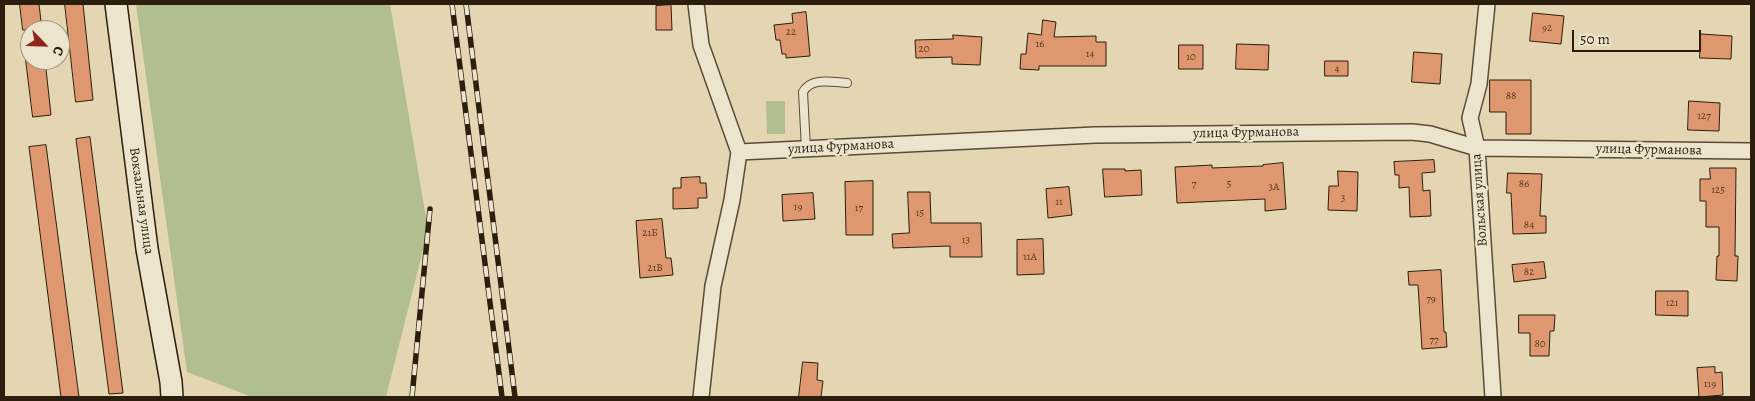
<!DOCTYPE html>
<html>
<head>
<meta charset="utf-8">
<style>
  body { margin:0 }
  #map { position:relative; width:1755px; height:401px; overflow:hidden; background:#e4d6b3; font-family:Alegreya,serif }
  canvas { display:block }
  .frame { position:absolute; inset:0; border:5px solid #2b1e0d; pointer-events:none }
  .north { position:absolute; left:20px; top:20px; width:50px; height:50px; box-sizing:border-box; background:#ede4ce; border:1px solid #9f9581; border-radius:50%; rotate:114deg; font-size:14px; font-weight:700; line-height:20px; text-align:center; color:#2b1e0d }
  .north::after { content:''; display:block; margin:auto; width:18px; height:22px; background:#8f2418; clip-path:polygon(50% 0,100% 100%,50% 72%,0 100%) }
  .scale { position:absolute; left:1572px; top:30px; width:129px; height:22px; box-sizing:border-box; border:2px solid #2b1e0d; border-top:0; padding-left:6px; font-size:15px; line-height:18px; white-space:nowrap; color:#2b1e0d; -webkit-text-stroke:4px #ede4ce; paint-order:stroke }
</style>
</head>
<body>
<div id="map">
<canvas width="1755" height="401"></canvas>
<div class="frame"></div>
<div class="north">С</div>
<div class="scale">50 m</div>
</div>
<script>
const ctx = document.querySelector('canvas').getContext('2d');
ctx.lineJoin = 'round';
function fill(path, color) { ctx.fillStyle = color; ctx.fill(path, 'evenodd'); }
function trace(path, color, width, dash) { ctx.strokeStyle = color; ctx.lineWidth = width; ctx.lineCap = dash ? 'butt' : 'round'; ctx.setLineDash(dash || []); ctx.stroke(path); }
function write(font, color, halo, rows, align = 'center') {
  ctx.font = font + ' Alegreya,serif'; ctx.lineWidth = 5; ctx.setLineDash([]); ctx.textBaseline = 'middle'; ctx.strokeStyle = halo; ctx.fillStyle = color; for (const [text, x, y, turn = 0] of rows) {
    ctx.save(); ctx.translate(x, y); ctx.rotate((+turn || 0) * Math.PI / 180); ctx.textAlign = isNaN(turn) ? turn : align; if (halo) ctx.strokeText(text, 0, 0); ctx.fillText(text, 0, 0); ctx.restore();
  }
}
fill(new Path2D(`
  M136,4h254l38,226 -42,167h-134l-65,-25z
  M766,101h19v33h-18z`), '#b1be8f');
const building = new Path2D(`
  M20,4h19l3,26h-19z
  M65,4h18l10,96 -17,2z
  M671,5l1,25h-16v-24z
  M806,12l4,44 -24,2v-4h-4l-2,-14h-4l-2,-15 19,-2 -1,-9z
  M1533,13l31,3 -3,28 -31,-3z
  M1043,20l13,2 -2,15 42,-1v6h10v24h-67v4l-19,-1 1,-15h5l2,-21 13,2z
  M1701,34l31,2 -1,23 -31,-1z
  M953,35l29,2 -2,28 -28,-1v-7l-36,1 -1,-18 38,-1z
  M1237,44l32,1 -1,25 -32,-1z
  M1179,45h24v24h-24z
  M1414,52l28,2 -2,30 -28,-2z
  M26,60h19l6,55 -18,2z
  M1325,61h23v15h-23z
  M1490,80h41v54h-25v-22h-16z
  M1689,101l31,2 -1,28 -31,-1z
  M90,137l33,256 -14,1 -33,-255z
  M46,145l33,252h-18l-32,-250z
  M1434,160l1,12 -13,1 1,18 7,-1 1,26 -21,1 -1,-30 -10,1v-13h-4l-1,-13z
  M1283,163l3,46 -21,2v-12l-88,4 -2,-36 37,-2v3l51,-2v-1z
  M1710,168h26l-1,88h3l-1,25 -21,-1 1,-24h2v-29h-13v-26h-6v-22h10z
  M1103,169h22v2l16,-1 1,25 -37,2z
  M1338,171l20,1 -1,39 -29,-1 1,-24h9z
  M1508,173l34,1 -2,42h6v17l-33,1 -2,-41h-4z
  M700,177v6h6l1,15h-9v10l-25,1v-21h8v-10z
  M873,181v54h-27l-1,-53z
  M1069,187l3,28 -24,3 -2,-29z
  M908,192h22l1,31h50l1,34h-32v-11l-57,2 -1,-14 17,-1z
  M813,193l2,26 -32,2 -1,-26z
  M662,219l4,39h5l2,17 -33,3 -4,-57z
  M1043,239l1,35 -27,1v-35z
  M1544,262l2,16 -32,4 -2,-17z
  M1441,270l3,62h2l1,15 -25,2 -4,-64h-9l-1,-13z
  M1656,291h32v25l-32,-1z
  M1519,315h36l-1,16h-4l-1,25h-19v-23h-11z
  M803,362l15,1 -1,17 6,1 -2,16h-22z
  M1715,367v6l7,-1 1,23 -24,2 -2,-29z`);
fill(building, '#de976e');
trace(building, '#2b1e0d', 1);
const lane = new Path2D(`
  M806,149l-3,-57c8,-15 29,-10 44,-9`);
const street = new Path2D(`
  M696,4l5,41 38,107 -7,48 -19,86 -12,111
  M1487,4l-8,80 -9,34 7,30 16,249
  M739,152l356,-17 317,-3 18,2 47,14 274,3`);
const secondary = new Path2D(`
  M116,4l31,245 24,133 1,15`);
trace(lane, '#594c36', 10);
trace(street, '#594c36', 18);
trace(secondary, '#2b1e0d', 24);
trace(lane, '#ede4ce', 8);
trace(street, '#ede4ce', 15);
trace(secondary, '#ede4ce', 21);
const rail = new Path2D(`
  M452,4l50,393
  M466,4l49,393
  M412,397l18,-188`);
trace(rail, '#2b1e0d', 5.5);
trace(rail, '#ede4ce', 4, [11]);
write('11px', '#583c25', null, [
  ["92",1547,28],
  ["22",791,32],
  ["16",1040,44],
  ["20",924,49],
  ["14",1090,54],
  ["10",1191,57],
  ["4",1337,69],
  ["88",1511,96],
  ["127",1704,116],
  ["7",1194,184],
  ["5",1229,184],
  ["86",1524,184],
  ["3А",1274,187],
  ["125",1718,190],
  ["3",1343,198],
  ["11",1059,202],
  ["19",798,207],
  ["17",859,208],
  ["15",920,213],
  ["84",1529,225],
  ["21Б",650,233],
  ["13",966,240],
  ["11А",1030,257],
  ["21В",655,268],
  ["82",1529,272],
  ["79",1431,299],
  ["121",1672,303],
  ["77",1434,340],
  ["80",1540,344],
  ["119",1710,384]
]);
write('14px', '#2b1e0d', '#ede4ce', [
  ["улица Фурманова",1246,133,-1],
  ["улица Фурманова",841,147,-3],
  ["улица Фурманова",1649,150,1],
  ["Вольская улица",1480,200,-94],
  ["Вокзальная улица",141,201,82]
]);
</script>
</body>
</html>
